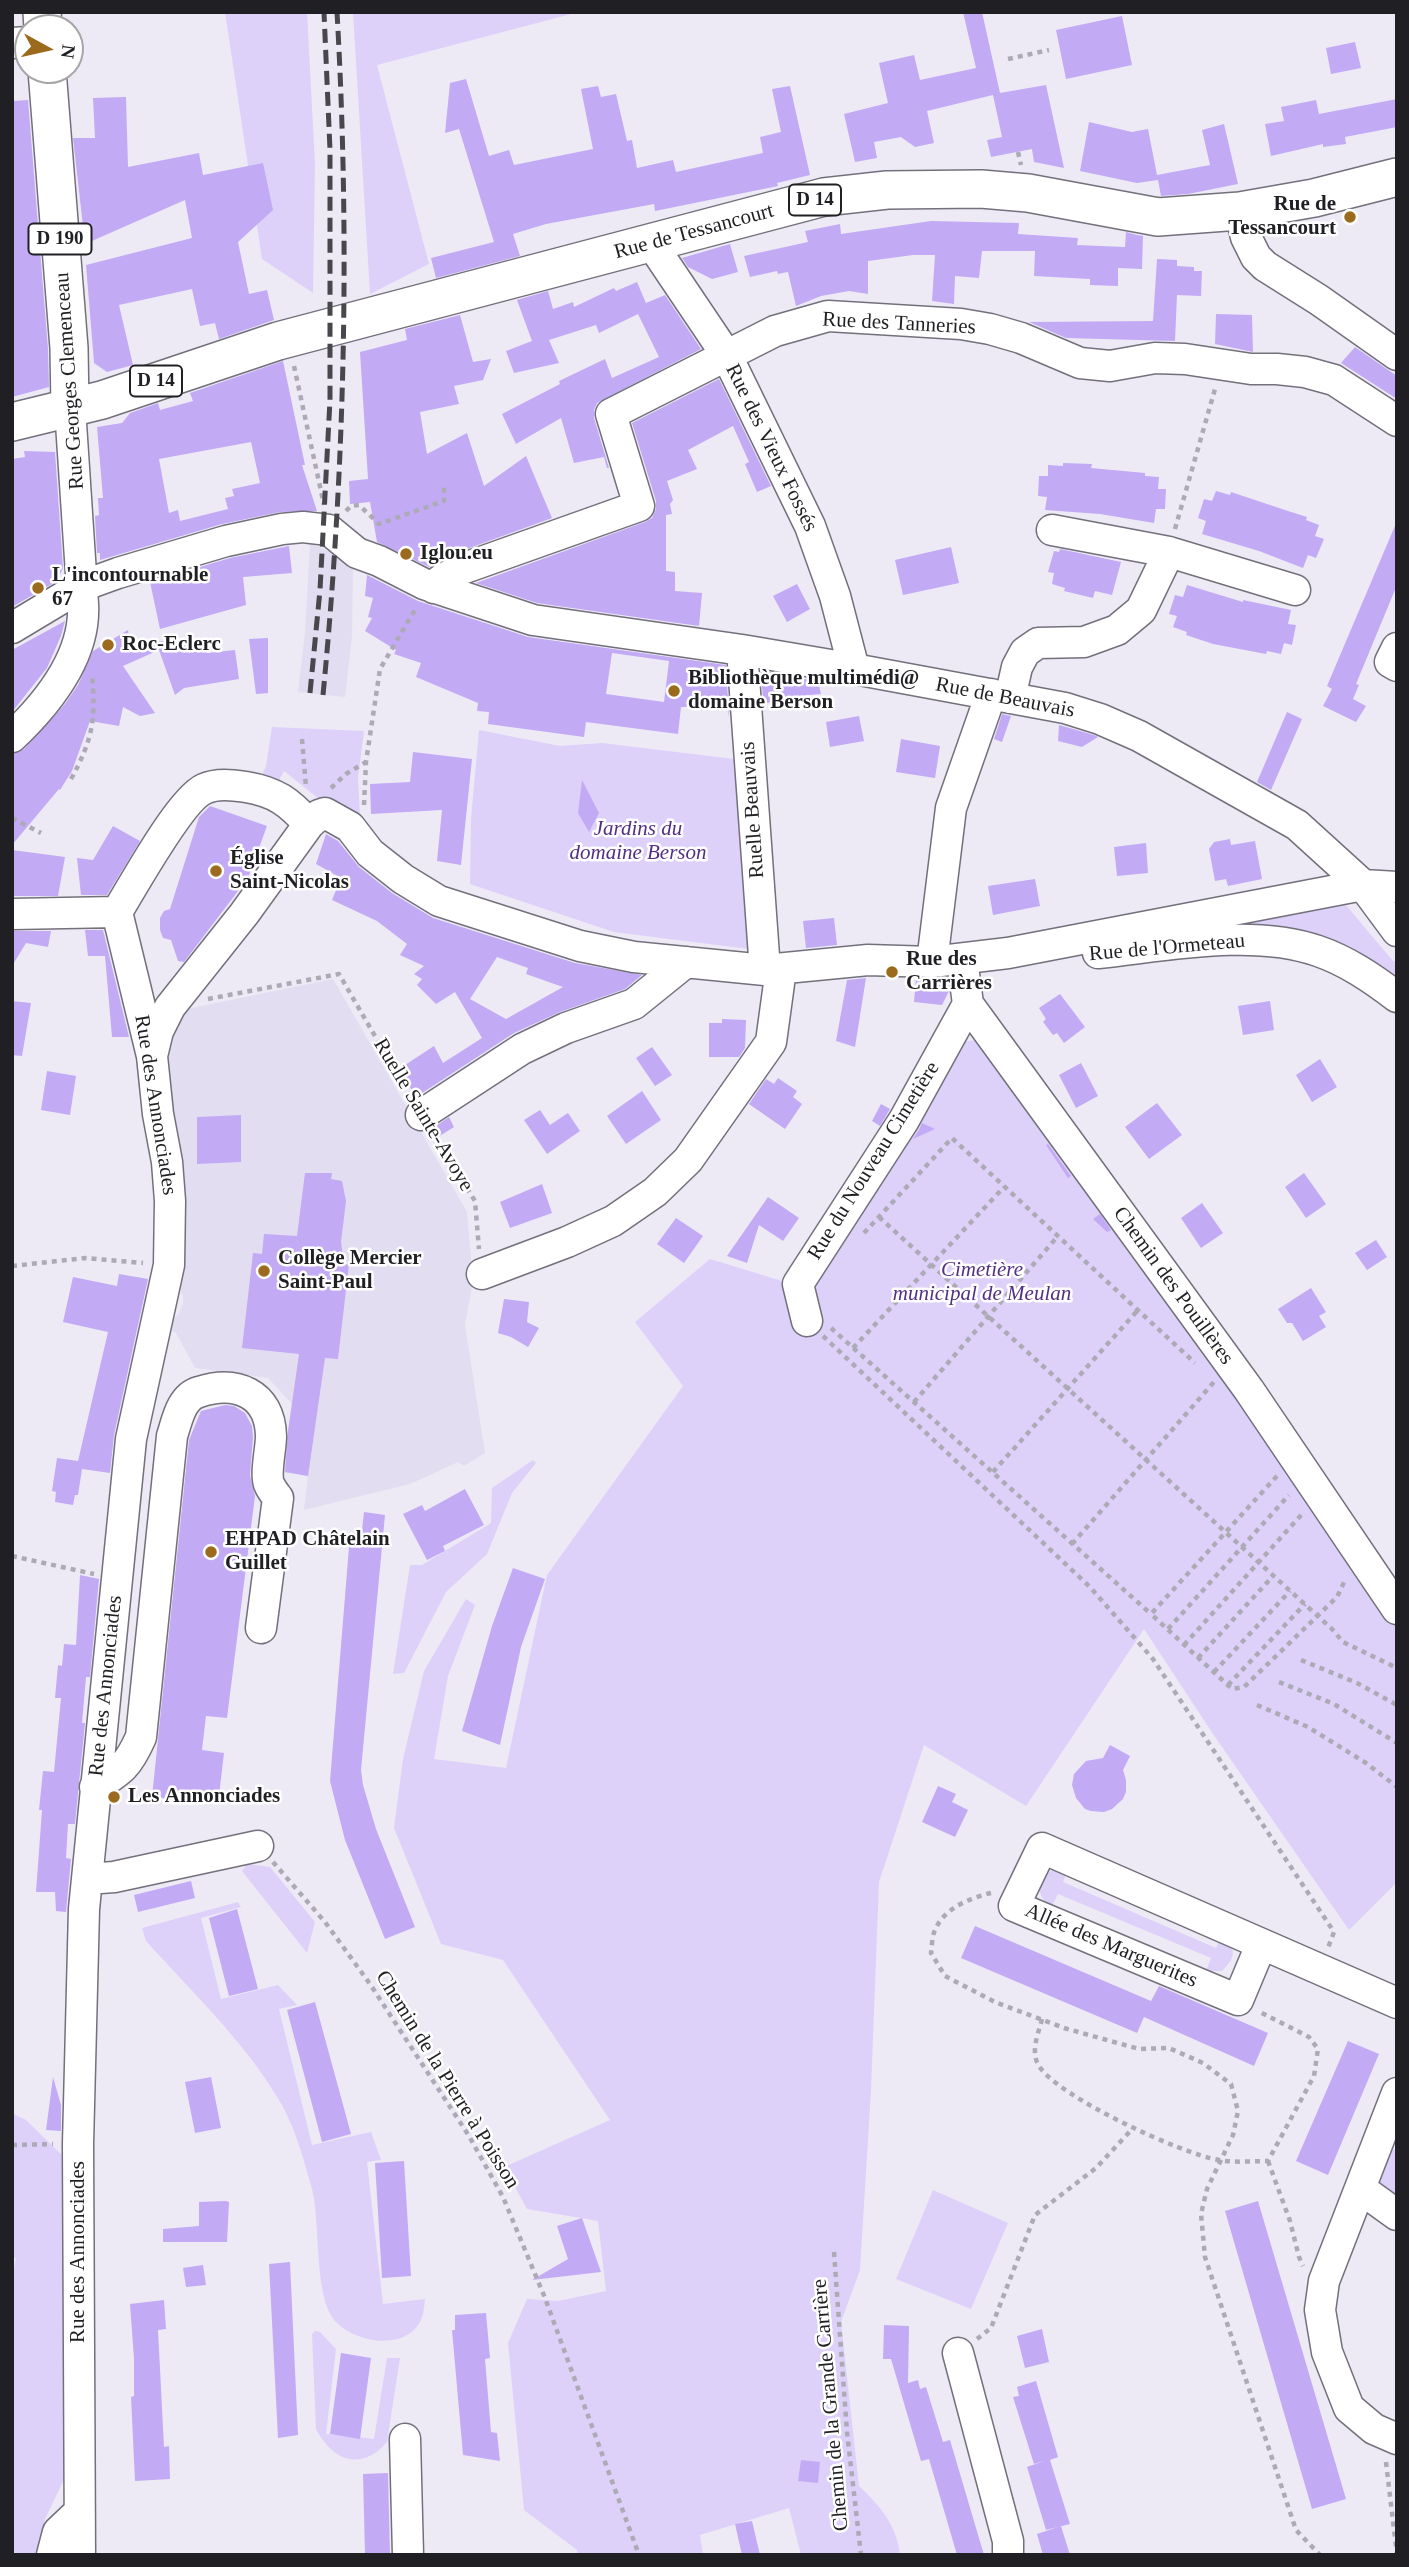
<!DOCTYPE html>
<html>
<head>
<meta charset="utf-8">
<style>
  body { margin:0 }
  #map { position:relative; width:1409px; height:2567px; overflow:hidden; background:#edeaf6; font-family:"Times New Roman",serif }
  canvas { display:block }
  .frame { position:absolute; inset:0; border:14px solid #201f23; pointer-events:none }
  .north { position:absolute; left:14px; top:14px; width:70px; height:70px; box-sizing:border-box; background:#fff; border:2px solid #a6a5a7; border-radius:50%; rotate:98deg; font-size:19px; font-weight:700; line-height:28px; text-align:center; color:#201f23 }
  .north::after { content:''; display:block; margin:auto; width:24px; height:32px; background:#9b6a1d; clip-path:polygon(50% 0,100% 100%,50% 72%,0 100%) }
</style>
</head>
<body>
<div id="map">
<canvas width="1409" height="2567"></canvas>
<div class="frame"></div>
<div class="north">N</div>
</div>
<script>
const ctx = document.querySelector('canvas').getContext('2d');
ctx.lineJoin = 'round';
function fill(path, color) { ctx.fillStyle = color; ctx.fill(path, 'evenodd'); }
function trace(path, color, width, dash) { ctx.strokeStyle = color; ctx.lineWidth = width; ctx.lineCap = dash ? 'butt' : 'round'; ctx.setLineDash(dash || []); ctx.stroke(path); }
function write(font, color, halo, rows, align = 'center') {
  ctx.font = font + ' "Times New Roman",serif'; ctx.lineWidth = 5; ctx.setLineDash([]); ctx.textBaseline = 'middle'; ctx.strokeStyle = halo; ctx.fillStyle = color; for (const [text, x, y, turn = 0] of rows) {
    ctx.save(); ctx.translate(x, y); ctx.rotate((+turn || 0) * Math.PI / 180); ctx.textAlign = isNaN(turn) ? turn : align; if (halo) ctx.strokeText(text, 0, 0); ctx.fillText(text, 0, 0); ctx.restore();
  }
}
fill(new Path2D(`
  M310,543l43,19 -1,75 -7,60 -47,-5 7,-60z
  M333,979l134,233 6,69 -8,44 20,128 -21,13 -6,-4 -48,22 -106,26 4,-34 -26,-4 10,-68 -24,-26 -73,-10 -19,-35 -7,-4 1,-8 8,-6 5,-11v-8l-6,-11 8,-98 -18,-101 2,-36 6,-21 12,-20z`), '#e2ddf0');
fill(new Path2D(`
  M225,12h82l8,152 -2,129 -51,-34z
  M353,12h226l-202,53 52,199 -59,30z
  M272,727l92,4 -6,47 2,39 -26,-6 -50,-40 -8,15 -17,-5 7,-15z
  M479,730l81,16 42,-3 132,16 15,190 -135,-17 -144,-48 1,-65z
  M1345,904l48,57 4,1v22l-70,-41 -262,2z
  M986,1039l411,582v261l-48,48 -136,-196 -69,-105 -118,177 -102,-61 -45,137 -8,208 -11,180 -19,52 18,164c21,20 38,39 41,69h-99l-12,-47 -89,27 3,20h-125l-1,-5 -53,-40 -16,-167 19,-44 31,2 48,-10 -8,-70 -71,-12 -23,-42 106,-47 -107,-160 -62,-16 -47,-116 9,-69 21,-88 42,-72 9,6 -27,71 -14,83 72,9 41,-193 136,-189 -48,-64 75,-63 95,29 153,-246z
  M533,1460l3,3 -24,30 -25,61 -41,38 -42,81 -11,1 17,-109h12l69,-42 1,-35z
  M247,1864l23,3 45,55 -8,31 -65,-82z
  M1060,1866l8,3 -5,13 153,66 6,-13c15,15 14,22 0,36h-16l5,-13 -153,-64 -7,14c-19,-17 -13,-33 9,-42z
  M238,1902l3,5 -40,11 20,81 57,-14 19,20 -18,4 33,136 59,-13 10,28 -14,2 16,142 42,-5c-1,11 -2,22 -10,30 -19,20 -60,12 -78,-6 -24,-23 -16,-100 -25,-134 -9,-32 -18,-66 -36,-94 -35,-57 -86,-105 -130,-154l-4,-13z
  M12,2113l14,7 44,43v304l-25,52 -6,36h-27v-275l4,-22 -4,-1z
  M1397,2149v49l-19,-16 8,-31z
  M933,2190l75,33 -37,86 -75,-30z
  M315,2331l5,1 16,17 -10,85 48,5 13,-81h13l-13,84c-26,30 -54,19 -71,-13l-4,-95z`), '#ddd1fa');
fill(new Path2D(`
  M963,12h19l18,81 46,-8 18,83 -30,-6 -2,-13 -41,8 -4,-17 15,-3 -9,-42 -66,16 7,32 -19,4 -14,-10 -27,5 3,16 -22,4 -11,-48 44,-11 -9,-40 35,-8 6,25 56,-12z
  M1122,16l10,49 -66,14 -10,-49z
  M1355,42l6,26 -30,6 -5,-26z
  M466,79l23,77 20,-6 5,15 79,-16 -12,-60 17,-3 3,11 15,-3 11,47 5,-1 5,28 36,-8 3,12 87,-19 -3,-16 21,-5 -9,-43 18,-3 20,89 -33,8 1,3 -123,25 -1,-7 -108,20 -33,10 7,22 -84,22 -5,-20 63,-16 -35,-113 -14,4 5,-50z
  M126,97l2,70 71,-14 4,22 60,-12 10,47 -35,32 11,52 18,-4 7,30 -55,19 -4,-16 -15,3 -8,-37 -73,16 14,60 -26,7 -13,-9 -8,-98 106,-27 -7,-38 -100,44 -12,-106h22l-2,-40z
  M1397,99v28l-52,10 1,7 -23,3v-3l-52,12 -6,-32 19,-3 -3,-14 35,-7 3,14z
  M28,100l20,249 1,38 -37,10v-296z
  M1089,122l43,10 16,-3 9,46 53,-10 -8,-35 22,-6 14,60 -50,10 -27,2 -3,-16 -21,3 -57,-12z
  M931,221l88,2 -1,11 60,4 -1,7 48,2 1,-15 11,3 6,1 -1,33 -24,-1v18l-28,-1v-6l-56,-3 1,-25h-53l-3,27 -24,-2 -1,28 -22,-3 3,-46h-22l-45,6v33l-19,-3 -28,5 -25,10 -8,-34 -10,2 -1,-3 -27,6 -6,-21 64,-14 -3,-11 35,-7 1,10z
  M730,244l8,28 -26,7 -24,-12 -6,-9z
  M1157,259l20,1v6l17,1v4h8l-1,25 -24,-1 -2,46 -109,-3 -37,-16 124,-1z
  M637,282l9,21 19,-8 36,54 -104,54 -3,7v8l15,50h-2l-3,-11 -30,6 -13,-45 -45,26 -14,-30 58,-30 -1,-3 46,-22 7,19 47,-21 -21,-43 -39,19 -3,-8 -47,15 10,23 -45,10 -8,-22 26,-10 -15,-41 31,-9 5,18 20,-7 1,5 40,-19 2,3z
  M1216,314l36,1 1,37 -38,-8z
  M460,315l13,47 18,-3 -8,21 -29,6 5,18 -39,8 7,42 40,-21 17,53 42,-30 26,62 -99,36 -24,13 -52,-25 -7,-40 -20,2 -1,-23 19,-2 -8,-127 47,-12 -2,-11z
  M1355,347l42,29v23l-56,-36z
  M283,361l22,104h-3l15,46 -37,1 -58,12 -122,36v-7h-3l-2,-37 4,-1 -1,-17h5l-6,-71 25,-4 8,-10 28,-10 2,7 33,-9 -3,-8zM251,442l9,41 -28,6 2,7 -9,2 3,11 -48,12 -2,-11 -9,3 -10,-54z
  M719,379l52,107 -14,6 -12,-28 4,-2 -16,-36 -45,24 9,19 -30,12 6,19 -3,4 2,10 -6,1v56l9,1v19l27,2 -3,33 -162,-23 -61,-20 169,-61 7,-4 4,-9v-8l-24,-78z
  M24,451l31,1 8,116 -6,13 -45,26v-148l13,-2z
  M1063,463l29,1 -1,4 54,5v3l14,1 -1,12h8l-1,20h-9l-2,14 -54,-9 -55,-4 2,-13 -9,-1 1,-20h9v-11l15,1z
  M1216,491l14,4 1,-3 57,19 19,6 -1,3 13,5 -4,11 9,3 -8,19 -8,-3 -5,13 -44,-17 -57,-17 4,-13 -8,-3 6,-19 8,2z
  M1397,521v64l-41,99 3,1 -6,14 13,7 -10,16 -33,-16 9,-17 -5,-3z
  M289,546l3,27 -49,4 3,28 -86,24 -10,-47 80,-24z
  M951,547l8,36 -56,12 -8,-35z
  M1060,549l61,13 -9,33 -17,-4 -2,7 -29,-7 1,-3 -13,-4 2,-11 -6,-1 6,-21 5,1z
  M367,575l51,26 110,36 198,28 3,53 -2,-12 -46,1 -3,27 -92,-12 -2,15 -96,-13 1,-12 -12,-1 1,-8 -62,-26 5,-14 -27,-9 2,-4 -31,-19 7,-13 -4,-1 5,-19 -8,-2zM612,653l57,8 -5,41 -58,-8z
  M797,584l13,25 -23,13 -14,-26z
  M1187,585l56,17v-2l48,10 -3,14 8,1 -4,20 -8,-2 -3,11 -14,-3 -1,3 -53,-10 -27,-9 1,-3 -14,-5 4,-11 -8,-2 6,-19 8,2z
  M65,621l-4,15 -14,32 -35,44v-62z
  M128,630l2,12 75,-2 2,13 28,-3 4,29 -55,9 -9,7 -16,-45 -36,16 32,47 -15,3 -17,-9 -4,19 -29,-5 -18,50 -12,19 -1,-1 -47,56v-91l12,-5 41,-45 13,-19 15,-34z
  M268,638v55l-12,1 -7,-55z
  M761,671l57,10 3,13 -36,3 1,4 -21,2 -1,9z
  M1287,712l15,7 -31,71 -14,-8z
  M1002,714l9,2 -9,26 -8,-3z
  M859,716l5,25 -34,6 -4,-25z
  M1059,725l35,10 4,2 -16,10 -24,-6z
  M901,739l39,7 -5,32 -39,-6z
  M413,752l59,7 -11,106 -24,-4 5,-51 -71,4 -1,-30 40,-2z
  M582,780l17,33 -10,19 -11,-19z
  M210,806l57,20 -19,52 -64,84 -6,-1 -7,-21 -8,-2 -3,-8v-12l4,-7 6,-2 29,-92z
  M113,826l27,15 -33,54h-26l-4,-37 16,2z
  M326,834l12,7 21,26 33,26 41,25 142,45 67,12 -17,14 -65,23 -46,21 -98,64 -17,-28 35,-23 9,17 39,-25 -27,-46 -19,12 -19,-19 5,-6 -8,-5 10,-8 -24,-11 7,-11 -30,-23 -45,-21 9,-22 -25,-14zM497,957l31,11 -2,6 37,13 -57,32 -36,-20z
  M1230,839l1,6 24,-4 7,38 -34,7 -2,-7 -11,2 -6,-32 5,-7z
  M1146,843l2,30 -31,3 -3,-29z
  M12,850l53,7 -7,39h-46z
  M1035,879l5,27 -47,9 -5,-29z
  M834,918l3,27 -31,3 -3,-27z
  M85,930h18l26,107h-17l-7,-81h-17z
  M12,931h39l-3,16 -22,-4 -14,23z
  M866,978l-11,69 -19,-6 11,-61z
  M947,978l2,13 -7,14 -28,-3 2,-23z
  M1060,994l25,33 -21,16 -7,-10 -4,2 -10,-13 3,-3 -7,-11z
  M12,1001l19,2 -9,53 -10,-1z
  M1270,1001l4,29 -31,5 -5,-29z
  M722,1019l24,1 -1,28 -6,9h-30v-34h13z
  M652,1047l20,28 -17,11 -19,-28z
  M1320,1059l17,28 -25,15 -16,-27z
  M1081,1063l17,33 -22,12 -17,-33z
  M47,1071l29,5 -6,39 -29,-5z
  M778,1078l19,13 -4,6 9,7 -17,25 -36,-25 17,-25 8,5z
  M642,1091l19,29 -35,24 -19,-28z
  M1157,1103l25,32 -33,24 -24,-32z
  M881,1104l9,5 -10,17 -8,-5z
  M540,1110l10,15 18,-12 12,18 -33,23 -23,-34z
  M241,1115v47l-44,2v-47z
  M449,1117l5,10 -16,10 -5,-9z
  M922,1123l13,6 -22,10 6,-9z
  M1048,1144l23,32 -3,2 -22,-33z
  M305,1173h27l-1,6 11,2 4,20 -5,41 3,22h5l-11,95 -13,-1 -17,118 -23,-4 3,-41 11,-77 -57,-6 11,-95 9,1 2,-20 33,2z
  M1304,1173l22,31 -20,14 -21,-31z
  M542,1184l10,29 -42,15 -10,-26z
  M768,1197l31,21 -16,23 -24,-16 -12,38 -20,-7z
  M1202,1203l21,30 -22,15 -20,-30z
  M1100,1214l11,16 -4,2 -14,-13z
  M676,1218l27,18 -19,27 -27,-19z
  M1376,1240l11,17 -20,13 -12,-17z
  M119,1274l29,5 -34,156 -4,38 -28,-4 -4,26h-3l-2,10 -18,-3 1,-10 -4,-1 5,-33 21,3 30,-129 -45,-10 10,-45 44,9z
  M1311,1288l15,24 -7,4 7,11 -23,14 -11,-18h-5l-9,-14z
  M504,1299l25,3 -2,20 12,6 -11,19 -17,-10 -13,-4z
  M225,1405l9,1 11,7 7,13 1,11 -3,38 5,21 -28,222 -21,-2 -4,34 22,3 -6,51 -66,-7 37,-357 12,-29z
  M465,1489l19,36 -41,21 2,5 -18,9 -24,-46 19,-9 3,6z
  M364,1512l21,3 -24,255 2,15 13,44 39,98 -30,12 -40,-99 -15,-59 19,-234 11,1z
  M513,1568l32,11 -24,68 -21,98 -38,-14 30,-105z
  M80,1575l19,4 -9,98h-4l-4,46h3l-10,101h-7l-2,34 5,1 -5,53 -10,-1 -1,-19h-19l6,-82h-3l4,-39 11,1 7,-74h-6l3,-33 4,1 2,-22 12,1z
  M1110,1745l20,11 -7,14 3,10v12l-3,7 -11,10 -8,3 -13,-1 -6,-2 -9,-11 -4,-13 2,-11 12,-13 17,-3z
  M938,1786l18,8 -4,8 16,8 -13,27 -33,-15z
  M191,1881l4,17 -57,14 -4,-17z
  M237,1909l21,80 -29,7 -20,-78z
  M975,1926l176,75 8,-15 109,47 -14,33 -110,-49 -7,16 -176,-75z
  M315,2002l36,132 -29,8 -35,-132z
  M1348,2041l31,13 -51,121 -32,-14z
  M53,2077l8,28v26l-15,-1z
  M211,2077l10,51 -26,5 -10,-51z
  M404,2161l7,115 -29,2 -7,-115z
  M226,2201l3,1 -2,40h-64v-13l36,-3v-24z
  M1258,2201l88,298 -34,10 -87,-298z
  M582,2218l19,54 -69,8 36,-21 -11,-33z
  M290,2262l8,173 -20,3 -9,-174z
  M203,2265l3,20 -20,2 -3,-19z
  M164,2300l2,29 -8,1 6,117 5,-1 1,33 -35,2 -4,-84 3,-1v-37l-4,-55z
  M486,2313l4,45 -5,1 6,73 6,1 3,28 -37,-6 -11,-125h3v-15z
  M884,2325l25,1 -1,57 10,-3 2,9 6,-2 17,55 7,-2 34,115h-27l-28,-96 -8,2 -30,-102h-8z
  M1042,2329l7,33 -24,6 -8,-32z
  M341,2353l30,5 -11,81 -30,-5z
  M1036,2381l22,76 -8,3 20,64 -24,6 -19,-63 20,-7 -13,4 -21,-67 6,-1 -2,-9z
  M801,2460l19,2 -2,21 -20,-2z
  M388,2473l2,82h-25l-2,-81z
  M752,2521l8,34h-18l-7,-31z
  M1061,2526l9,29h-27l-6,-21z`), '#c2aaf5');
const minor = new Path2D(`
  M12,43l16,-1
  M1240,211l6,26 10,20 9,9 54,34 78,55
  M651,243l76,113 83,170 25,70 19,73
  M1052,530l117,22
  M434,588l7,-8 18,-10 180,-64 -28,-92 164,-83 53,-15 133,8 29,5 31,9 59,25 30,3 45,-8 30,1 66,10h26l28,3 29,8 63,41
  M12,628l70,-42 36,-13 108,-32 56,-12 21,-2 26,3 28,23 22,8 45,23 109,36 209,30 112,19 211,39 35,11 39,17 158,89 66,60 34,46
  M1397,648l-7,14 7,4
  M742,650l23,320
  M1010,698l7,-31 8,-15 13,-9 46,-1 33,-12 24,-20 28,-58 126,38
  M12,737c36,-34 74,-82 71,-133l-13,-196
  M117,912c16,-26 63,-112 87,-123 13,-6 28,-4 42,-2 30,5 43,15 63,37
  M12,914l105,-2
  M1098,953c68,-7 154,-25 220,-2 29,10 54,27 79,46
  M962,959l6,45 281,386 148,219
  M932,962l19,-154 40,-114
  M152,1056l6,-25 12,-24 74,-93 65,-90 10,-9 6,-2 25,14 20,26 33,26 36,22 141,45 54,11 131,13 103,-10 64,2 76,-9 355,-68 34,2
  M421,1115l101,-66 44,-21 68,-24 52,-42
  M482,1274l85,-32 46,-21 42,-29 33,-32 83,-118 10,-73
  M807,1321l-9,-37 106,-164 64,-116
  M95,1787c27,-17 33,-21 46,-50l31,-301c5,-15 9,-39 27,-44 37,-12 71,1 72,44 0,13 -6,37 -2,48 2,5 6,10 9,14l-17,130
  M87,1879l27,-2 144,-31
  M1261,1945l-23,55 -224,-94 28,-58 355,155
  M1397,2093l-73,188 -4,29 7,42 22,56 25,21 23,10
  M1361,2189l36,26
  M958,2353l50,188v14
  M405,2439l3,116
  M52,2555l6,-23 20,-19
  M80,2555l-2,-411 6,-235 47,-470 38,-174 1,-64 -3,-39 -9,-48 -6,-58 -35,-144`);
const major = new Path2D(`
  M42,12l1,16
  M47,70l22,278 1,60
  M12,422l90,-22 176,-59 546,-144 63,-7 94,-1 47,4 130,24 82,-6 74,-13 83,-21`);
trace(minor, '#73707b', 33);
trace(major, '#73707b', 40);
trace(new Path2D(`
  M1008,59l41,-9
  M1018,152l3,13
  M294,366l30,139
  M346,511l5,-5 8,-1 20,19 65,-23v-14
  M1175,529l40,-140
  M302,739l4,48
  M71,779c22,-40 25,-60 21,-105
  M331,788l15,-14 20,-12
  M364,805l2,-43 14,-93 36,-61
  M12,818l29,15
  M208,999l131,-25 69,119
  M435,1137l40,64 4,48
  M879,1217l453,412 11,13 54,26
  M864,1233l88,-95 243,225
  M12,1266l73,-8 58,5
  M831,1328l320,286
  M823,1336l267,251 63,72 181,273 -6,16
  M853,1348l151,-161
  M914,1402l144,-166
  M993,1472l145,-162
  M1277,1476l-126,138 81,75 12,-2 93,-90 9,-19
  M1072,1544l142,-162
  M12,1556l82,18
  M1168,1629l121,-134
  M1184,1645l119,-132
  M1198,1658l75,-82
  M1301,1660l56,23 40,22
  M1214,1672l76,-81
  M1279,1682l55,22 63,39
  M1228,1685l77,-81
  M1257,1705l51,22 58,36 31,24
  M273,1862l52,60 45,62 99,152 34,61 42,101 94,257
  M991,1893c-21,5 -47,15 -56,37 -3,6 -3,16 -4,23l14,23 50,26 69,26 75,21 30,-1 34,15 28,21 7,27 -5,24 -26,54 -6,25 4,43 91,273 24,25
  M1042,2019c-4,16 -12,33 -3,47 19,31 143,88 180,94 16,3 33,1 49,1l46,-85 4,-27 -9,-12 -51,-26
  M12,2145l41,-1
  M1268,2161l22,60 9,36 4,9
  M834,2252l13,180 14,123
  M977,2339l14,-11 44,-113 61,-47 38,-41
  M1386,2462l11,93`), '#acaab4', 4.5, [5, 5]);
trace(minor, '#fff', 30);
trace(major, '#fff', 37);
trace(new Path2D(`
  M310,693l10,-103 10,-190v-250l-6,-138
  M323,695c22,-227 27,-455 14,-683`), '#48474c', 5, [14, 7]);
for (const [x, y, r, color] of [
  [1350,217,7,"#9b6a1d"],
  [406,554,7,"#9b6a1d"],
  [38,588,7,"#9b6a1d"],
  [108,645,7,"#9b6a1d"],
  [674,691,7,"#9b6a1d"],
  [216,871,7,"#9b6a1d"],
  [892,972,7,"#9b6a1d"],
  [264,1271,7,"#9b6a1d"],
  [211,1552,7,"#9b6a1d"],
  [114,1797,7,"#9b6a1d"]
]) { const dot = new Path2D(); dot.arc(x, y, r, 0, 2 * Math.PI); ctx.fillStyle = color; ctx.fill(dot); trace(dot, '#fff', 2.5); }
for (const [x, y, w] of [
  [815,200,52],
  [60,239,63],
  [156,381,52]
]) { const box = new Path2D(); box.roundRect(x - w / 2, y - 15.5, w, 31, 5); ctx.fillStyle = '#fff'; ctx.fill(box); trace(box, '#201f23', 2); }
write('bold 19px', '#201f23', null, [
  ["D 14",815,200],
  ["D 190",60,239],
  ["D 14",156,381]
]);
write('bold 21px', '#201f23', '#fff', [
  ["Rue de",1336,205,"right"],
  ["Tessancourt",1336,229,"right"],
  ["Iglou.eu",420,554],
  ["L'incontournable",52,576],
  ["67",52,600],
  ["Roc-Eclerc",122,645],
  ["Bibliothèque multimédi@",688,679],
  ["domaine Berson",688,703],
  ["Église",230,859],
  ["Saint-Nicolas",230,883],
  ["Rue des",906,960],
  ["Carrières",906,984],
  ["Collège Mercier",278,1259],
  ["Saint-Paul",278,1283],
  ["EHPAD Châtelain",225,1540],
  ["Guillet",225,1564],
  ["Les Annonciades",128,1797]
], 'left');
write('21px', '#201f23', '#fff', [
  ["Rue de Tessancourt",694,232,-15],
  ["Rue des Tanneries",899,324,3],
  ["Rue Georges Clemenceau",70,381,-94],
  ["Rue des Vieux Fossés",771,448,64],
  ["Rue de Beauvais",1005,698,11],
  ["Ruelle Beauvais",753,810,-94],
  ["Rue de l'Ormeteau",1167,948,-5],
  ["Rue des Annonciades",155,1105,81],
  ["Ruelle Sainte-Avoye",423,1115,59],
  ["Rue du Nouveau Cimetière",874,1161,-58],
  ["Chemin des Pouillères",1173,1286,54],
  ["Rue des Annonciades",106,1686,-84],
  ["Allée des Marguerites",1111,1946,23],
  ["Chemin de la Pierre à Poisson",447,2080,58],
  ["Rue des Annonciades",78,2252,-90],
  ["Chemin de la Grande Carrière",831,2405,-95]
]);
write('italic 21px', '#522f84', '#fff', [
  ["Jardins du",638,829],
  ["domaine Berson",638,853],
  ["Cimetière",982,1270],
  ["municipal de Meulan",982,1294]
]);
</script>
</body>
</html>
